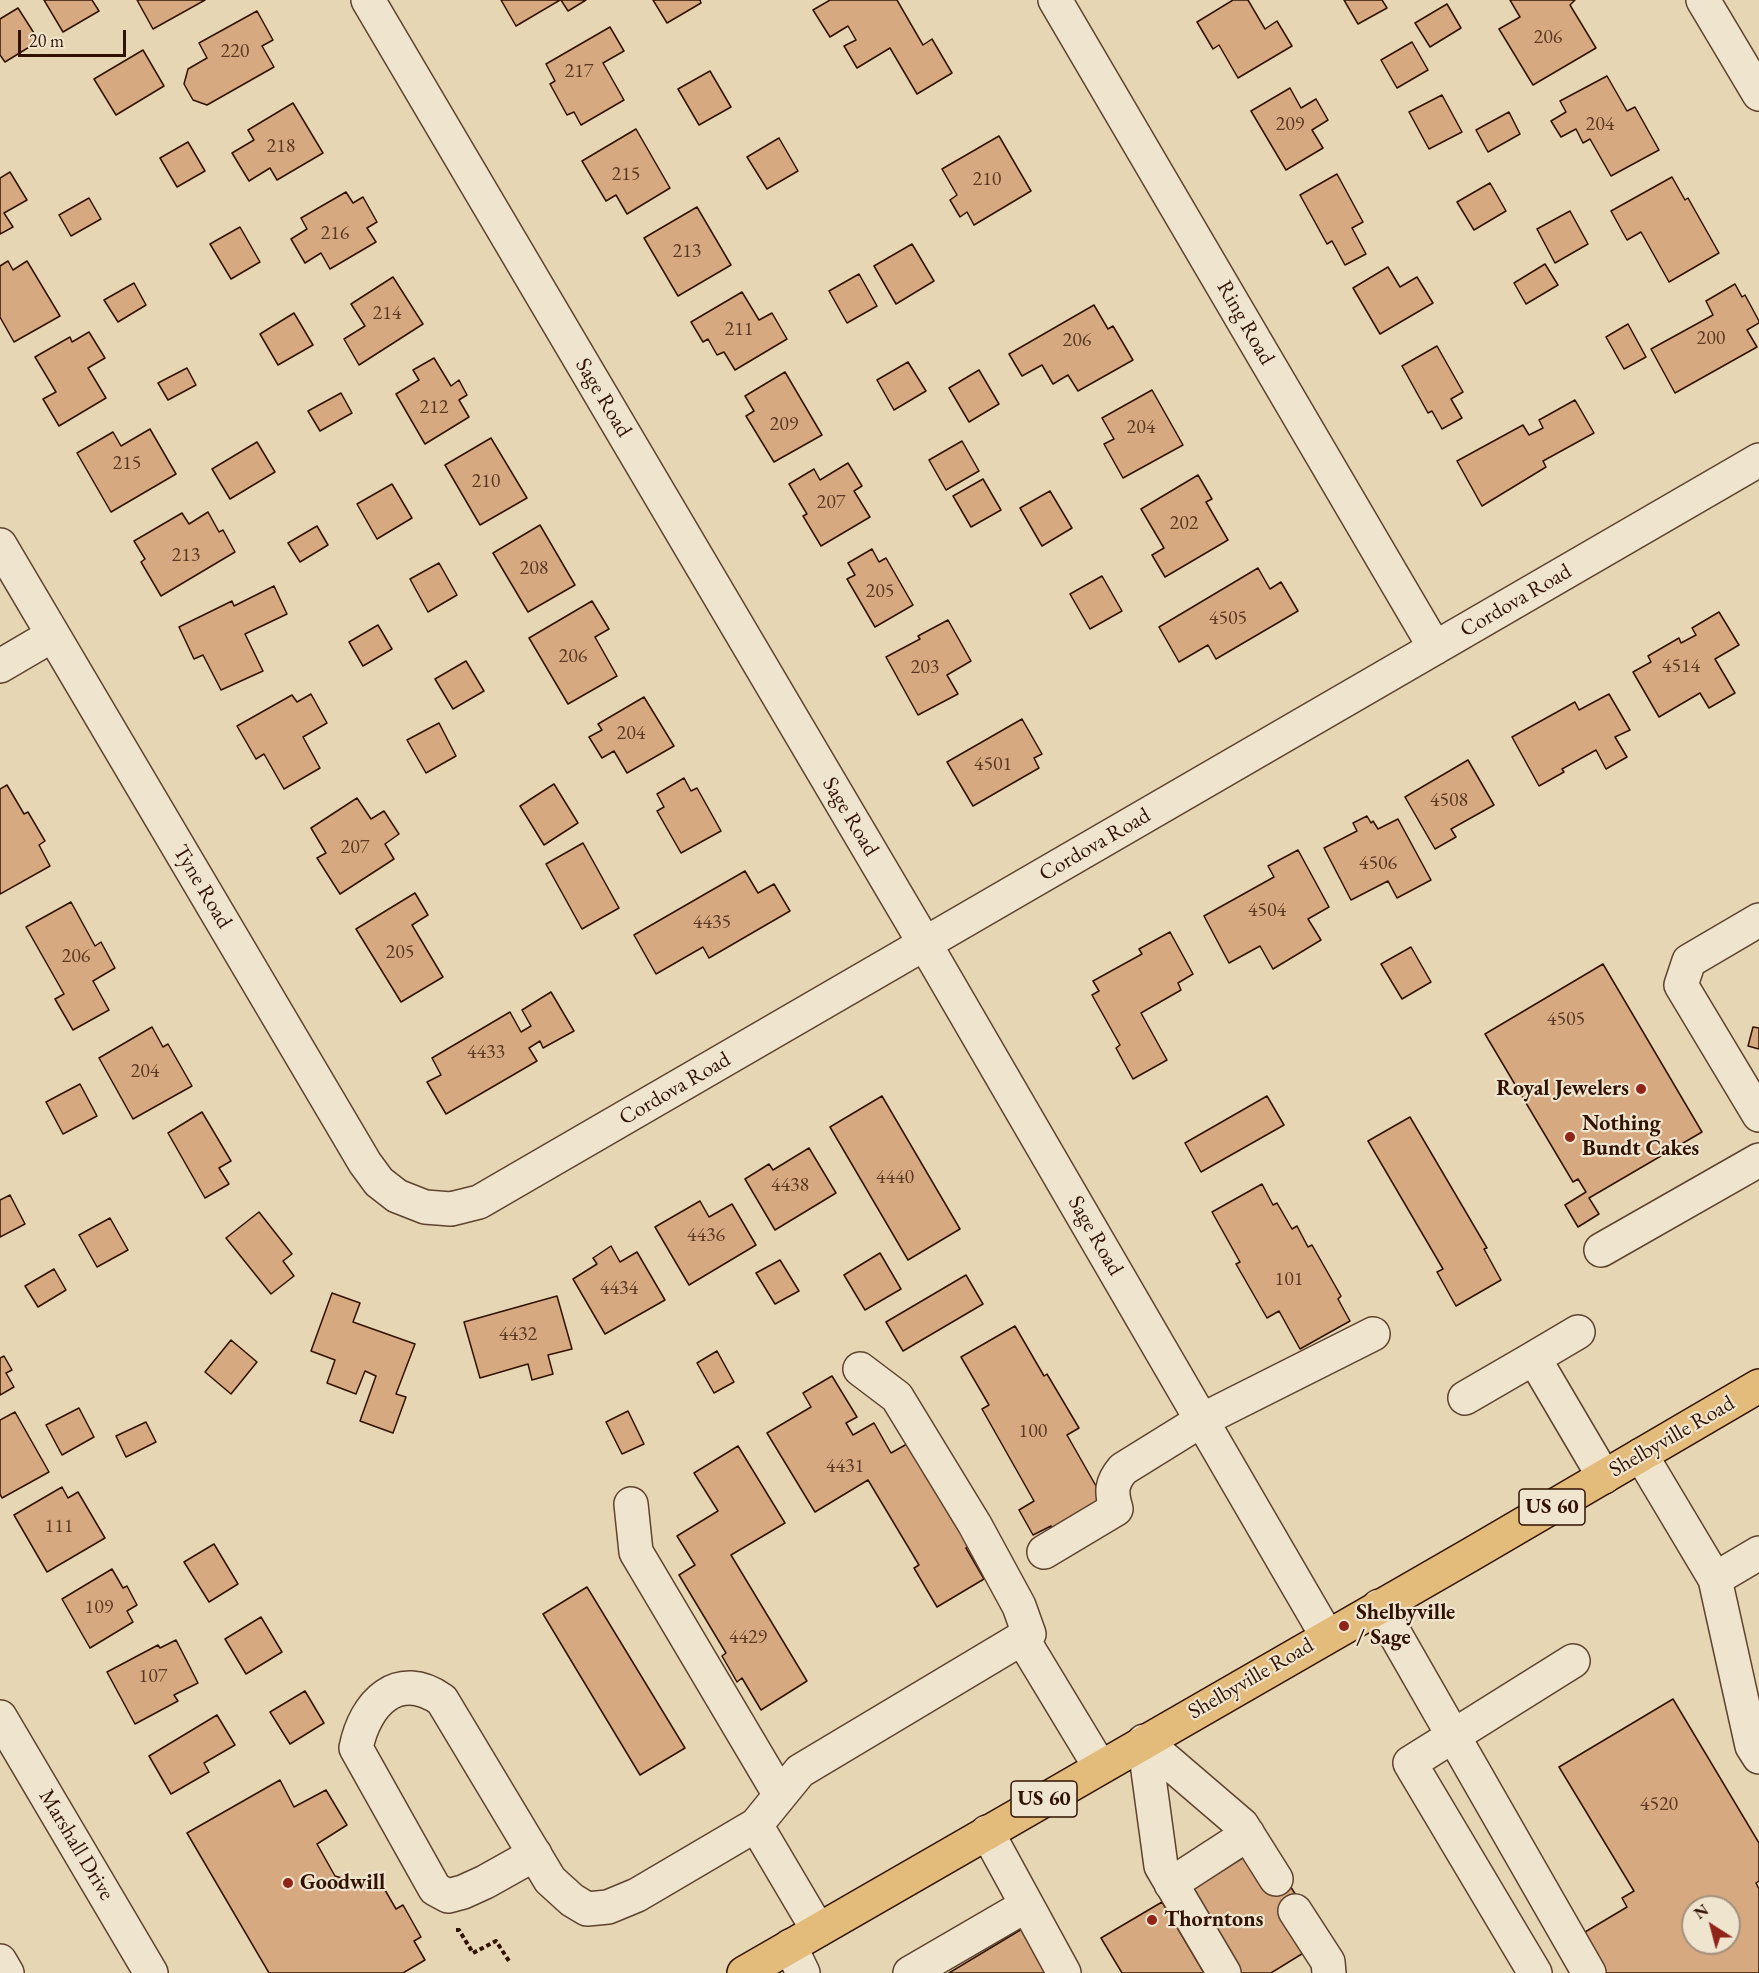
<!DOCTYPE html>
<html>
<head>
<meta charset="utf-8">
<style>
  body { margin:0 }
  #map { position:relative; width:1759px; height:1973px; overflow:hidden; background:#e6d6b3; font-family:"EB Garamond",serif }
  canvas { display:block }
  .north { position:absolute; left:1681px; top:1895px; width:60px; height:60px; box-sizing:border-box; background:#efe4ce; border:2px solid #a3907c; border-radius:50%; rotate:324deg; font-size:16px; font-weight:700; line-height:24px; text-align:center; color:#311201 }
  .north::after { content:''; display:block; margin:auto; width:21px; height:27px; background:#8f2418; clip-path:polygon(50% 0,100% 100%,50% 72%,0 100%) }
  .scale { position:absolute; left:18px; top:30px; width:108px; height:27px; box-sizing:border-box; border:3px solid #311201; border-top:0; padding-left:8px; font-size:18px; line-height:21px; white-space:nowrap; color:#311201; -webkit-text-stroke:4px #efe4ce; paint-order:stroke }
</style>
</head>
<body>
<div id="map">
<canvas width="1759" height="1973"></canvas>
<div class="north">N</div>
<div class="scale">20 m</div>
</div>
<script>
const ctx = document.querySelector('canvas').getContext('2d');
ctx.lineJoin = 'round';
function fill(path, color) { ctx.fillStyle = color; ctx.fill(path, 'evenodd'); }
function trace(path, color, width, dash) { ctx.strokeStyle = color; ctx.lineWidth = width; ctx.lineCap = dash ? 'butt' : 'round'; ctx.setLineDash(dash || []); ctx.stroke(path); }
function write(font, color, halo, rows, align = 'center') {
  ctx.font = font + ' "EB Garamond",serif'; ctx.lineWidth = 4.5; ctx.setLineDash([]); ctx.textBaseline = 'middle'; ctx.strokeStyle = halo; ctx.fillStyle = color; for (const [text, x, y, turn = 0] of rows) {
    ctx.save(); ctx.translate(x, y); ctx.rotate((+turn || 0) * Math.PI / 180); ctx.textAlign = isNaN(turn) ? turn : align; if (halo) ctx.strokeText(text, 0, 0); ctx.fillText(text, 0, 0); ctx.restore();
  }
}
const building = new Path2D(`
  M44,0h48l7,11 -36,21z
  M137,0h68l-52,29z
  M501,0h59l-44,26z
  M561,0h25l-18,11z
  M653,0h47l1,3 -34,20z
  M830,0h67l26,45 9,-6 20,34 -35,21 -27,-46 -33,20 -13,-22 12,-6 -8,-14 -18,11 -17,-27z
  M1233,0h15l17,29 12,-8 15,25 -54,32 -19,-33 -6,4 -16,-27z
  M1344,0h38l5,8 -29,16z
  M1510,0h65l-5,5 26,43 -63,37 -34,-56 21,-12z
  M1447,4l14,24 -31,19 -15,-24z
  M18,8l21,33 -34,21 -5,-7v-36z
  M257,11l16,29 -11,6 12,21 -67,38 -14,-5 -9,-16 4,-15 19,-11 -8,-15z
  M610,27l14,24 -21,12 21,37 -43,25 -7,-13 -7,3 -17,-31 5,-3 -9,-17z
  M1412,42l16,28 -31,18 -16,-28z
  M143,50l21,36 -48,29 -22,-36z
  M710,71l21,36 -32,18 -21,-36z
  M1607,76l20,35 8,-4 24,43 -48,26 -21,-37 -7,4 -7,-14 -15,8 -10,-16 15,-9 -6,-11z
  M1290,88l11,20 15,-9 12,21 -16,10 11,18 -37,22 -35,-59z
  M1442,95l20,37 -33,17 -20,-37z
  M293,103l30,50 -46,27 -7,-12 -21,13 -17,-28 22,-13 -6,-10z
  M1509,112l11,22 -32,18 -12,-22z
  M636,129l34,59 -43,26 -11,-19 -10,6 -24,-40z
  M999,136l32,55 -57,34 -7,-13 -7,5 -10,-17 7,-5 -15,-26z
  M779,138l19,33 -31,18 -20,-32z
  M188,142l17,29 -28,16 -17,-29z
  M10,172l17,28 -23,13 9,14 -13,7v-56z
  M1337,174l26,48 -11,6 14,26 -21,11 -13,-24 -5,3 -27,-49z
  M1672,177l13,23 3,-2 31,55 -50,29 -28,-50 -14,8 -16,-29z
  M1490,183l16,28 -32,19 -17,-28z
  M346,192l7,11 10,-6 14,25 -10,6 9,14 -46,27 -9,-16 -16,10 -14,-24 16,-10 -6,-11z
  M89,198l12,21 -30,17 -12,-21z
  M697,207l34,58 -53,31 -34,-58z
  M1570,211l18,33 -33,19 -18,-34z
  M240,227l20,35 -29,17 -21,-35z
  M912,244l22,37 -38,23 -22,-38z
  M8,261l5,9 14,-9 33,55 -46,26 -14,-25v-51z
  M1545,264l13,21 -32,19 -12,-21z
  M1388,267l12,20 17,-10 16,26 -53,31 -27,-46z
  M859,274l18,32 -30,17 -18,-32z
  M393,277l30,47 -64,41 -15,-26 21,-13 -14,-22z
  M134,283l12,22 -28,17 -14,-22z
  M1735,284l7,13 3,-2 14,26v2l-12,7 10,17 -82,46 -24,-44 62,-34 -7,-14z
  M742,292l17,28 13,-7 15,26 -52,31 -11,-18 -7,3 -9,-16 -5,3 -12,-20z
  M1094,305l14,24 5,-3 20,34 -55,31 -10,-16 -15,9 -11,-19 -20,11 -13,-22z
  M294,313l19,32 -35,20 -18,-31z
  M1628,324l18,33 -22,12 -18,-32z
  M89,332l16,26 -17,10 18,30 -47,28 -16,-27 13,-7 -21,-35 35,-20 2,5z
  M1437,346l26,46 -12,7 11,19 -20,11 -10,-18 -4,2 -26,-47z
  M434,358l17,28 8,-6 8,15 -8,5 10,17 -44,27 -29,-50 23,-14 -6,-10z
  M908,362l18,29 -32,19 -17,-30z
  M187,368l9,17 -28,15 -10,-17z
  M979,370l20,34 -30,18 -20,-34z
  M785,372l37,63 -48,27 -28,-46 8,-5 -9,-15z
  M1152,390l31,55 -60,33 -19,-34 10,-5 -12,-21z
  M341,393l11,20 -32,18 -12,-20z
  M1575,400l19,33 -51,28 3,6 -64,39 -25,-45 66,-36 6,10 14,-7 -4,-8z
  M150,429l26,45 -65,38 -34,-59 36,-21 8,14z
  M491,438l36,60 -47,27 -35,-60z
  M962,441l17,30 -33,19 -17,-30z
  M257,442l18,30 -45,27 -18,-30z
  M848,463l14,23 -8,5 16,26 -49,29 -18,-30 4,-2 -18,-30 25,-15 6,11z
  M1198,475l14,24 -6,3 22,38 -63,37 -13,-22 12,-7 -23,-39z
  M983,479l18,31 -30,17 -18,-31z
  M392,484l20,34 -35,21 -20,-35z
  M1050,491l22,37 -30,18 -22,-38z
  M208,512l11,20 4,-2 12,22 -74,44 -20,-34 4,-3 -11,-18 48,-28 7,11z
  M540,525l35,60 -47,27 -35,-59z
  M317,526l11,19 -28,17 -12,-19z
  M872,549l7,13 7,-4 27,47 -38,22 -28,-48 8,-4 -7,-12z
  M439,563l18,32 -29,17 -18,-33z
  M1258,568l12,21 11,-7 17,29 -82,48 -8,-14 -29,17 -20,-35z
  M1102,576l20,35 -32,18 -20,-35z
  M274,586l13,28 -42,20 18,37 -42,19 -18,-35 -9,4 -15,-32 53,-26 2,5z
  M592,601l17,28 -14,8 22,39 -49,28 -39,-66z
  M1719,612l20,33 -24,14 20,34 -26,15 -9,-15 -41,24 -26,-45 18,-10 -3,-6 31,-18 2,5 15,-8 -4,-7z
  M948,620l23,41 -24,14 11,19 -40,21 -32,-58 34,-18 -2,-3z
  M378,625l14,24 -29,17 -14,-24z
  M466,661l18,30 -31,18 -18,-30z
  M311,694l16,29 -24,14 17,31 -36,21 -20,-35 -8,5 -19,-33 55,-31 5,7z
  M1609,694l21,36 -15,7 12,20 -21,12 -10,-19 -34,19 2,3 -25,14 -27,-49 63,-35 4,8z
  M644,697l30,49 -47,27 -13,-22 -12,7 -13,-21 13,-7 -4,-6z
  M1022,719l20,35 -8,4 5,10 -66,38 -26,-44z
  M439,723l17,33 -30,17 -19,-33z
  M1468,760l26,45 -43,24 5,8 -21,12 -30,-52z
  M684,778l7,13 6,-3 24,43 -40,22 -24,-42 7,-4 -7,-13z
  M554,784l24,39 -34,22 -24,-39z
  M7,785l17,29 4,-2 17,29 -6,4 11,21 -50,28v-105z
  M357,798l14,21 13,-8 15,23 -14,10 9,15 -54,35 -23,-36 9,-5 -15,-25z
  M1367,816l4,7 2,-2 5,8 20,-10 33,61 -34,18 -9,-17 -37,19 -27,-52 33,-17 -4,-8z
  M583,843l36,65 -37,21 -36,-65z
  M1298,850l31,57 -21,12 13,21 -48,29 -13,-23 -31,17 -25,-47 70,-39 -6,-11z
  M745,871l13,22 16,-9 16,27 -81,47 -6,-11 -47,27 -22,-39z
  M415,893l13,22 -16,10 31,52 -42,25 -45,-73z
  M71,902l24,44 6,-4 14,26 -22,13 16,29 -36,20 -18,-31 9,-5 -38,-67z
  M1170,932l23,42 -15,9 3,7 -40,23 26,47 -34,19 -17,-31 4,-3 -28,-50 7,-4 -6,-10 49,-27 -3,-5z
  M1411,947l20,35 -29,17 -21,-35z
  M1603,964l99,168 -113,66 10,16 -21,13 -13,-22 21,-13 -8,-13 -5,3 -88,-148z
  M551,992l23,39 -31,17 -3,-7 -11,7 8,13 -91,53 -19,-32 14,-7 -9,-17 78,-46 11,20 10,-6 -9,-16z
  M152,1027l11,20 5,-3 24,42 -59,33 -34,-61z
  M1753,1027l6,1v21l-11,-3z
  M80,1084l17,32 -34,18 -17,-32z
  M882,1096l78,133 -52,31 -78,-133z
  M1267,1096l17,29 -83,47 -16,-29z
  M202,1112l29,49 -12,7 10,16 -24,14 -37,-65z
  M1410,1117l77,131 -3,1 17,31 -45,26 -19,-34 6,-3 -75,-128z
  M809,1148l27,45 -61,37 -30,-51 24,-15 4,6z
  M1262,1184l11,21 4,-2 15,26 5,-3 11,21 4,-2 29,51 -3,3 12,22 -50,28 -21,-38 -12,7 -31,-54 4,-2 -28,-50z
  M10,1195l15,29 -25,13v-37z
  M700,1201l9,16 23,-13 24,41 -67,40 -34,-58z
  M259,1212l33,42 -9,7 11,15 -23,18 -45,-56z
  M110,1218l18,32 -31,17 -18,-32z
  M611,1246l9,16 17,-10 28,48 -60,34 -32,-55 24,-15 -4,-6z
  M880,1253l21,36 -36,21 -21,-35z
  M780,1260l19,31 -24,13 -19,-31z
  M54,1269l12,21 -28,17 -13,-21z
  M966,1275l17,29 -80,47 -17,-29z
  M332,1293l28,10 -7,19 62,22 -19,50 10,3 -13,36 -33,-12 16,-45 -11,-5 -9,23 -29,-11 8,-23 -24,-9z
  M557,1296l15,53 -24,6 5,19 -21,6 -4,-16 -48,14 -16,-56z
  M1015,1326l29,50 3,-2 32,54 -12,7 37,65 -51,29 -2,-3 -18,9 -14,-25 15,-9 -52,-92 7,-4 -28,-48z
  M231,1340l26,22 -26,32 -26,-22z
  M717,1351l17,31 -20,11 -17,-30z
  M4,1356l8,14 -6,3 8,14 -14,8v-37z
  M832,1376l25,41 -11,6 7,12 21,-12 17,30 16,-9 47,79 3,-1 14,23 -5,3 18,31 -47,28 -23,-39 5,-3 -51,-85 -53,32 -48,-79 44,-26 -8,-14z
  M79,1408l15,29 -32,18 -16,-30z
  M628,1411l16,33 -22,10 -16,-32z
  M15,1412l34,60 -47,26 -2,-4v-74z
  M146,1422l10,20 -30,15 -10,-21z
  M738,1446l47,77 -54,32 76,126 -46,29 -19,-32 -5,4 -15,-26 4,-3 -47,-78 16,-10 -18,-29 41,-25 -24,-38z
  M62,1487l6,11 10,-6 27,46 -58,34 -33,-57z
  M214,1544l24,40 -29,18 -25,-40z
  M112,1569l11,19 4,-2 10,19 -10,6 6,11 -43,26 -28,-49z
  M587,1587l98,161 -45,27 -97,-161z
  M261,1617l21,35 -36,22 -21,-35z
  M176,1640l22,43 -24,12 4,6 -43,23 -28,-52 51,-27 2,3z
  M305,1691l19,32 -34,21 -20,-32z
  M1673,1699l86,144v38l-3,2 3,6v84h-156l-23,-38 47,-28 -5,-9 12,-7 -75,-124zM1693,1907h36v36h-36z
  M217,1715l18,30 -31,18 5,9 -38,22 -22,-38z
  M280,1780l14,27 32,-17 21,35 -30,19 18,32 50,14 11,19 7,-4 18,32 -7,4 11,19 -22,13h-134l-82,-140z
  M1249,1854l34,21 20,31 2,46 -34,21h-33l-50,-81z
  M1162,1902l42,71h-82l-21,-35z
  M1022,1929l26,44h-99z`);
fill(building, '#d6a980');
trace(building, '#311201', 1.5);
const minor = new Path2D(`
  M368,0l557,944 402,692
  M1055,0l380,648
  M1703,0l56,94
  M0,545l365,618 14,19 18,14 28,11 26,2 28,-7 1280,-742
  M0,666l53,-31
  M1759,920l-70,41 -8,24 78,130
  M1601,1250l158,-90
  M1534,1358l44,-26
  M1465,1398l69,-40 70,119
  M1641,1455l74,124 37,167 7,11
  M631,1504l5,48 144,243
  M1044,1552l72,-43c-5,-17 -5,-26 7,-40l79,-49 171,-86
  M1715,1579l44,-26
  M1379,1606l210,367
  M1022,1638l78,129
  M0,1717l151,256
  M756,1825l44,-54 229,-137 -10,-28 -44,-81 -78,-128 -37,-28
  M987,1832l77,141
  M535,1854l-50,28 -22,10 -15,4 -13,-7 -79,-141c9,-45 42,-79 86,-48l108,180 22,20 15,9 21,-2 29,-12 119,-70 62,105
  M1171,1884l77,-50
  M1295,1911l33,51 1,11
  M790,1946l13,27
  M0,1961l7,12
  M910,1973l117,-68
  M1224,1973l-63,-107 -17,-125 98,84 34,54
  M1535,1973l-125,-210 163,-102`);
const major = new Path2D(`
  M744,1973l726,-418 289,-169`);
trace(minor, '#5e432e', 36);
trace(major, '#311201', 36);
trace(new Path2D(`
  M456,1930h3l14,23 23,-12 13,20`), '#311201', 4, [4.5, 3]);
trace(minor, '#efe4ce', 33);
trace(major, '#e3bb7a', 33);
for (const [x, y, r, color] of [
  [1641,1089,6,"#8f2418"],
  [1570,1137,6,"#8f2418"],
  [1344,1626,6,"#8f2418"],
  [288,1883,6,"#8f2418"],
  [1152,1920,6,"#8f2418"]
]) { const dot = new Path2D(); dot.arc(x, y, r, 0, 2 * Math.PI); ctx.fillStyle = color; ctx.fill(dot); trace(dot, '#efe4ce', 2); }
write('20px', '#5a3821', null, [
  ["206",1548,38],
  ["220",235,52],
  ["217",579,72],
  ["209",1290,125],
  ["204",1600,125],
  ["218",281,147],
  ["215",626,175],
  ["210",987,180],
  ["216",335,234],
  ["213",687,252],
  ["214",387,314],
  ["211",739,330],
  ["200",1711,339],
  ["206",1077,341],
  ["212",434,408],
  ["209",784,425],
  ["204",1141,428],
  ["215",127,464],
  ["210",486,482],
  ["207",831,503],
  ["202",1184,524],
  ["213",186,556],
  ["208",534,569],
  ["205",880,592],
  ["4505",1228,619],
  ["206",573,657],
  ["4514",1681,667],
  ["203",925,668],
  ["204",631,734],
  ["4501",993,765],
  ["4508",1449,801],
  ["207",355,848],
  ["4506",1378,864],
  ["4504",1267,911],
  ["4435",712,923],
  ["205",400,953],
  ["206",76,957],
  ["4505",1566,1020],
  ["4433",486,1053],
  ["204",145,1072],
  ["4440",895,1178],
  ["4438",790,1186],
  ["4436",706,1236],
  ["101",1289,1280],
  ["4434",619,1289],
  ["4432",518,1335],
  ["100",1033,1432],
  ["4431",845,1467],
  ["111",59,1527],
  ["109",99,1608],
  ["4429",748,1638],
  ["107",153,1677],
  ["4520",1659,1805]
]);
for (const [x, y, w] of [
  [1552,1507,66],
  [1044,1799,66]
]) { const box = new Path2D(); box.roundRect(x - w / 2, y - 18, w, 36, 4.5); ctx.fillStyle = '#efe4ce'; ctx.fill(box); trace(box, '#311201', 1.5); }
write('bold 21px', '#311201', null, [
  ["US 60",1552,1507],
  ["US 60",1044,1799]
]);
write('22px', '#311201', '#efe4ce', [
  ["Ring Road",1245,323,60],
  ["Sage Road",603,398,59],
  ["Cordova Road",1516,601,-30],
  ["Sage Road",850,817,59],
  ["Cordova Road",1095,845,-30],
  ["Tyne Road",202,887,59],
  ["Cordova Road",675,1089,-30],
  ["Sage Road",1095,1236,60],
  ["Shelbyville Road",1672,1437,-30],
  ["Shelbyville Road",1251,1679,-30],
  ["Marshall Drive",76,1845,59]
]);
write('bold 22px', '#311201', '#efe4ce', [
  ["Royal Jewelers",1629,1089,"right"],
  ["Nothing",1582,1124],
  ["Bundt Cakes",1582,1149],
  ["Shelbyville",1356,1613],
  ["/ Sage",1356,1638],
  ["Goodwill",300,1883],
  ["Thorntons",1164,1920]
], 'left');
</script>
</body>
</html>
